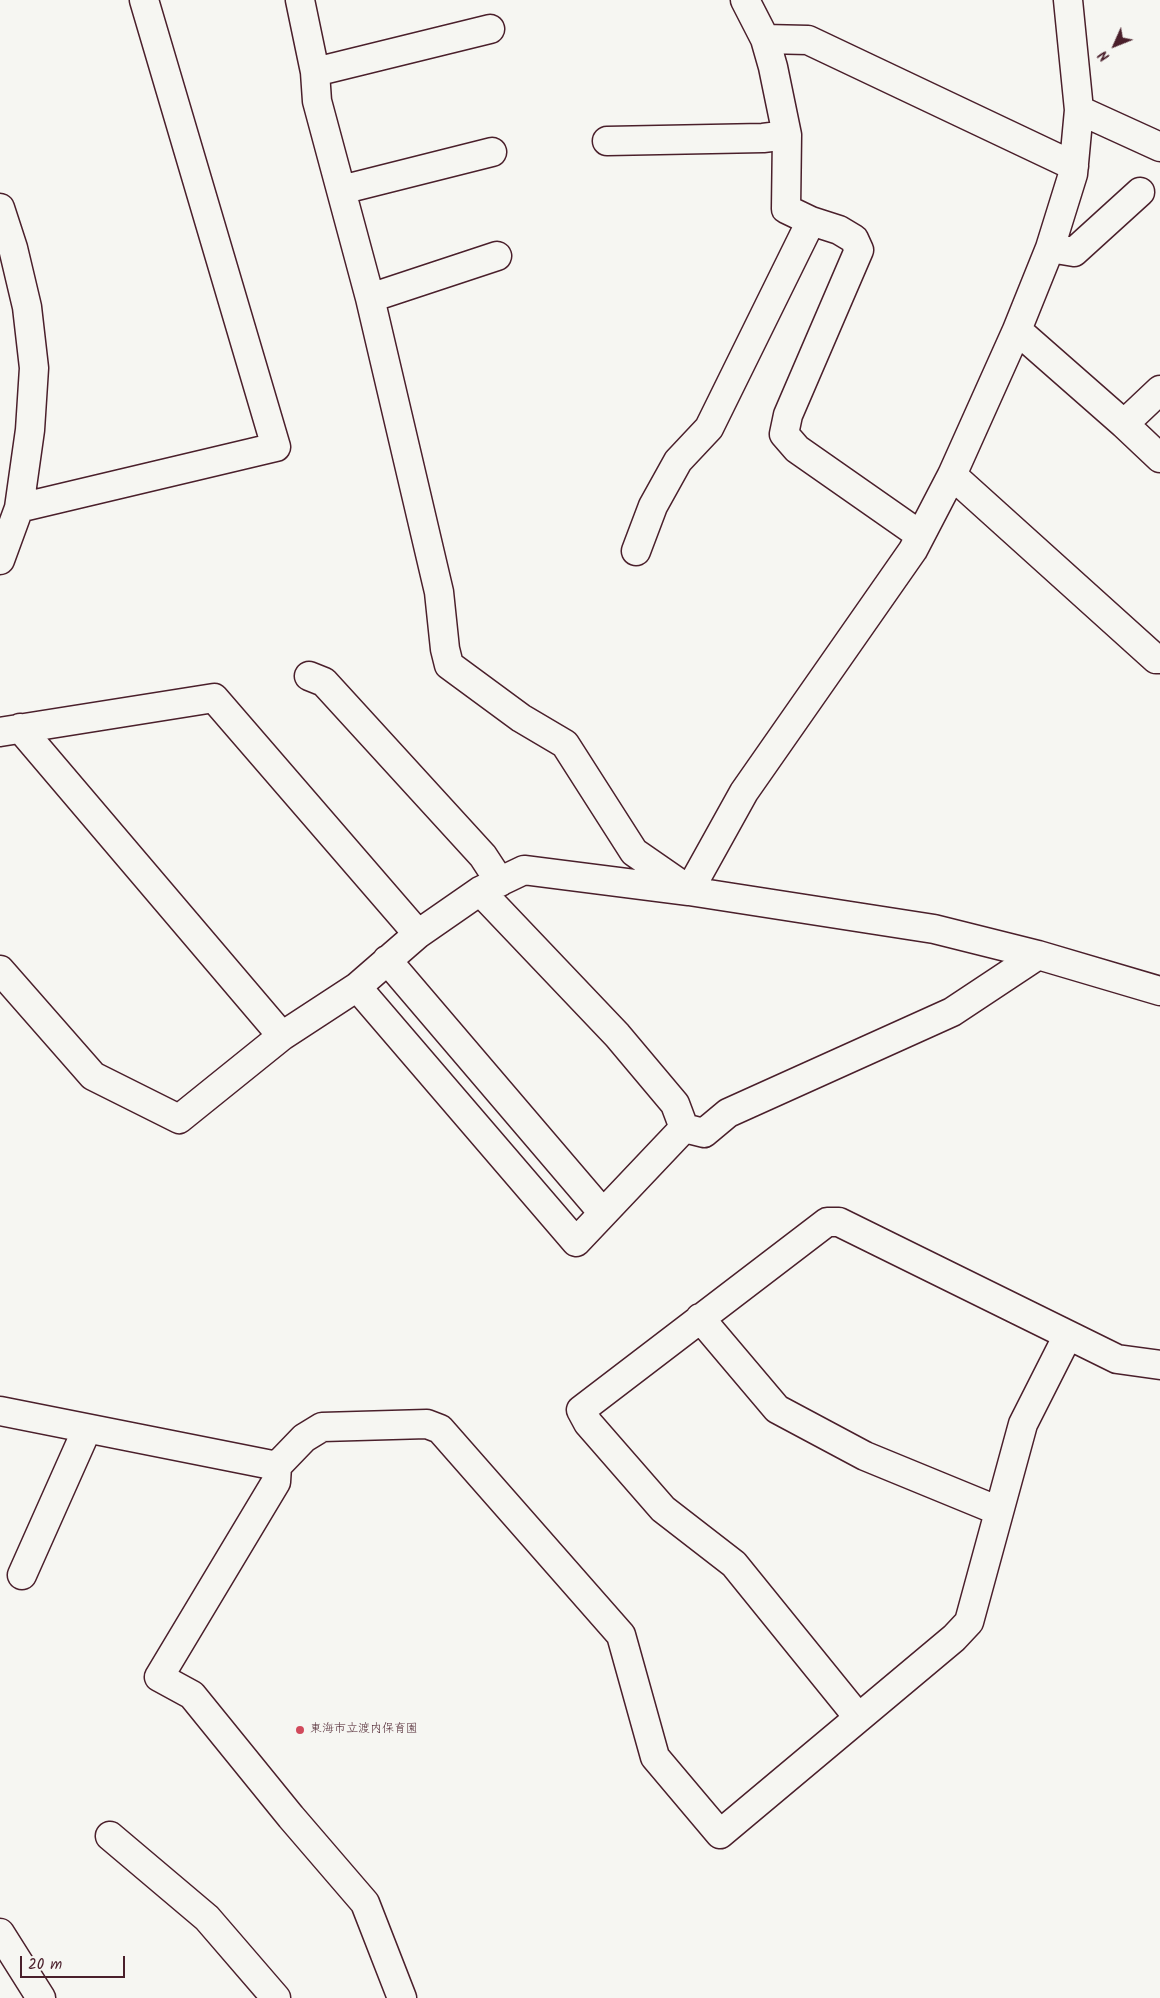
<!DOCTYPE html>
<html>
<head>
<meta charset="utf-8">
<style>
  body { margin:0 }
  #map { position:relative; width:1160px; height:1998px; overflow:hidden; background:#f6f6f2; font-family:Kalam,sans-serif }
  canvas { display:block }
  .north { position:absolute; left:1090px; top:20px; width:50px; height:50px; -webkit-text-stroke:4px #f6f6f2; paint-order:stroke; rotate:226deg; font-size:14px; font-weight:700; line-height:20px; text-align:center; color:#4a1f2b }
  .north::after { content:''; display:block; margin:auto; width:18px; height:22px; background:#4a1f2b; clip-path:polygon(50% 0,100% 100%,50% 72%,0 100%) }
  .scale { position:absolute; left:20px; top:1956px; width:105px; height:22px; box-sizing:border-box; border:2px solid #4a1f2b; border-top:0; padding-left:6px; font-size:15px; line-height:18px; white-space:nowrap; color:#4a1f2b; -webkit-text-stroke:4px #f6f6f2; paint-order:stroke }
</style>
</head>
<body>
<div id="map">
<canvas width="1160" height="1998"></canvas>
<div class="north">N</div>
<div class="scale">20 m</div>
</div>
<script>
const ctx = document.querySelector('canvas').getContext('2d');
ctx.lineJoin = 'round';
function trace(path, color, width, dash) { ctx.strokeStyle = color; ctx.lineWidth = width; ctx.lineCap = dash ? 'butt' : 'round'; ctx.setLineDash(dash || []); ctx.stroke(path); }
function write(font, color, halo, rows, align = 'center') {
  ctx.font = font + ' Kalam,"Klee One",sans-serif'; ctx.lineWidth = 5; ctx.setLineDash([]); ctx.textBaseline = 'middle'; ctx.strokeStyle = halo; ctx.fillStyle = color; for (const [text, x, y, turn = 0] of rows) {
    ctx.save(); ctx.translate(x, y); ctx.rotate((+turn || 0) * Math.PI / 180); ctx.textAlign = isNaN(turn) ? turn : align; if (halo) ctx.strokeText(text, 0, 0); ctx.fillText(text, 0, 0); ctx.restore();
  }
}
const street = new Path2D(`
  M300,0l15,72 2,29 53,197 69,294 6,57 4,16 72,53 44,26 69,108 52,36
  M745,0l20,39 8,28 14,68 -1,74 25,12 28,9 15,9 5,11 -71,165 -4,19 13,15 123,86
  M765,39l43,1 266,126
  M315,72l175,-43
  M1079,110l81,37
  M607,141l156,-3 24,-3
  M341,190l151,-38
  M0,208l13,40 14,59 7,61 -4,62 -11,78 -19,52
  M1050,248l24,4 66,-60
  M370,298l127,-42
  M1017,330l107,94 36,34
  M1124,424l36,-34
  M952,475l204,184h4
  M19,508l257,-61 -132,-447
  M636,551l17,-45 25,-45 31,-33 102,-207
  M309,676l15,6 159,174 17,26
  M20,728l262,308
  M0,732l214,-34 204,236
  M480,891l137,144 58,69 9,24
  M689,891l55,-99 169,-242 39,-75 65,-145 33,-82 23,-74 6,-64 -11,-110
  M387,960l216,253
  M0,970l93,106 86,43 103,-83 75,-49 61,-53 62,-43 44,-21 165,21 245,38 104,26 122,36
  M357,987l219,255 108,-114
  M684,1128l20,5 24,-20 224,-101 86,-57
  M700,1318l77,91 88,47 134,55
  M0,1411l277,55
  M22,1575l65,-146
  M858,1717l-124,-153 -71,-55 -75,-86 -7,-13 246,-188h12l278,137 43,6
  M110,1836l97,82 69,80
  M0,1933l41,65
  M402,1998l-37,-95 -74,-86 -99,-122 -33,-18 117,-195 1,-16 27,-28 18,-11 105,-3 13,5 181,206 34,122 65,77 234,-196 15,-16 54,-198 45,-89`);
trace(street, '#4a1f2b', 31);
trace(street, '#f6f6f2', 28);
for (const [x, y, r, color] of [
  [300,1730,5,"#d1495b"]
]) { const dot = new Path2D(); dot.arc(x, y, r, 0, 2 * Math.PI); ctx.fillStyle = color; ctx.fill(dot); trace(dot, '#f6f6f2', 2); }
write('12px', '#4a1f2b', '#f6f6f2', [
  ["東海市立渡内保育園",310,1730]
], 'left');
</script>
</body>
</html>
